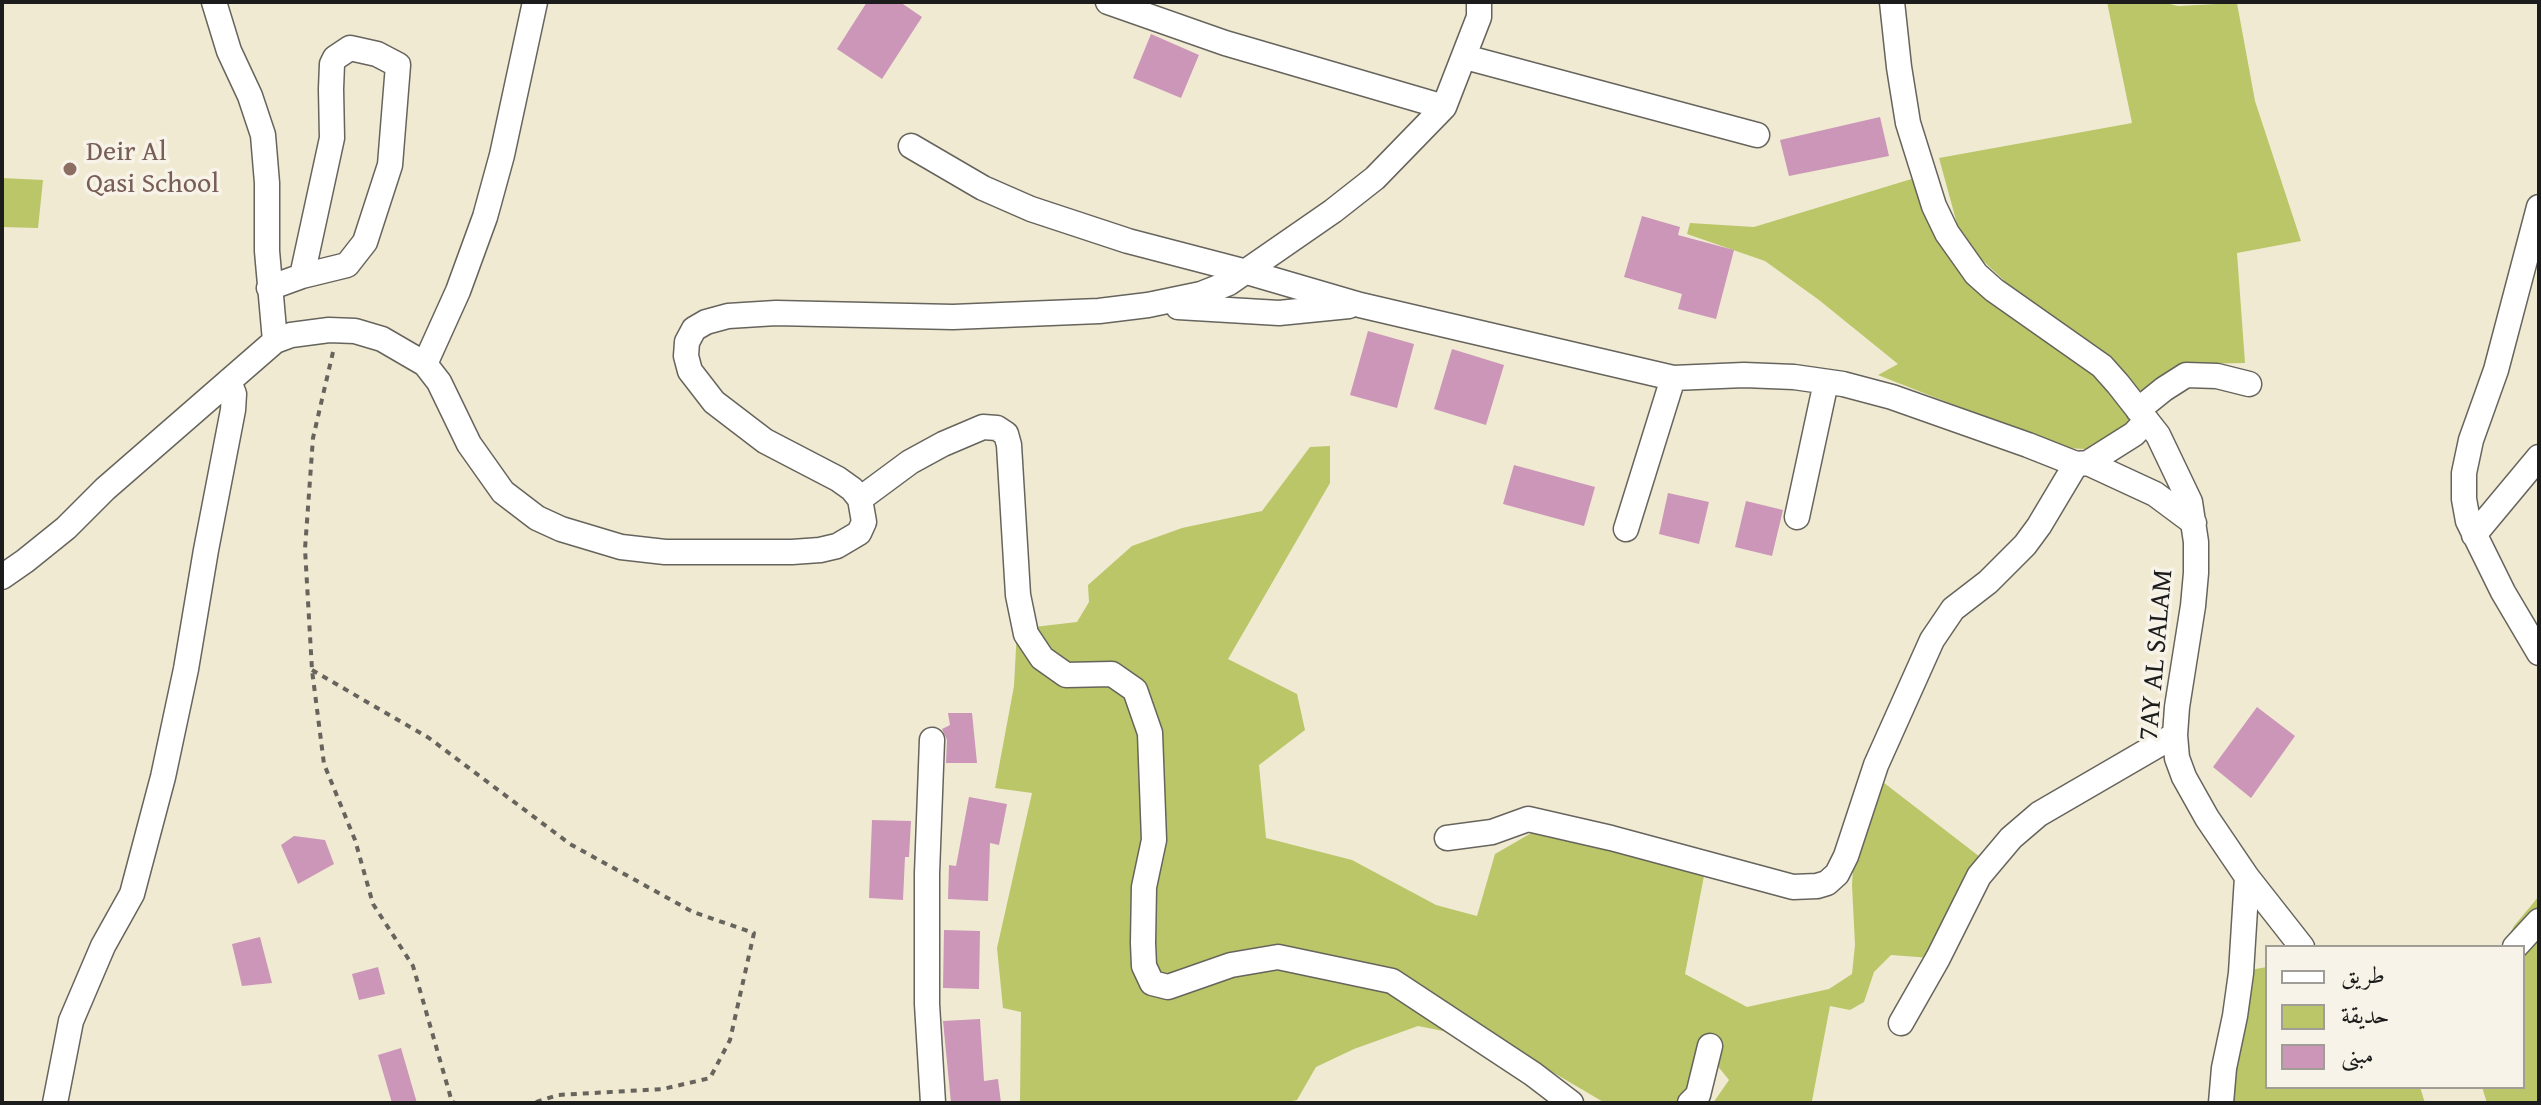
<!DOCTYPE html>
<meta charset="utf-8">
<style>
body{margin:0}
#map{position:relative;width:2541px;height:1105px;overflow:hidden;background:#f0ead3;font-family:"Gentium Book Plus",Amiri,serif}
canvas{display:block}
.frame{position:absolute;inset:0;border:4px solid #1c1c1c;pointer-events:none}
.legend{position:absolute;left:2265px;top:945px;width:260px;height:144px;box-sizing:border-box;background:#f7f3e8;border:2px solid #9f9d96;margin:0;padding:10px 14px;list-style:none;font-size:24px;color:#1c1c1c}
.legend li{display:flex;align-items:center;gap:16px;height:40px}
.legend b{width:40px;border:2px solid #9f9d96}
</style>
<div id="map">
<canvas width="2541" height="1105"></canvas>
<div class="frame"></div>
<ul class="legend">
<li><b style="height:10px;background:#fff"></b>طريق</li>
<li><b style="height:22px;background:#bac668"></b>حديقة</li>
<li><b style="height:22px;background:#cb96b8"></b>مبنى</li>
</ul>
</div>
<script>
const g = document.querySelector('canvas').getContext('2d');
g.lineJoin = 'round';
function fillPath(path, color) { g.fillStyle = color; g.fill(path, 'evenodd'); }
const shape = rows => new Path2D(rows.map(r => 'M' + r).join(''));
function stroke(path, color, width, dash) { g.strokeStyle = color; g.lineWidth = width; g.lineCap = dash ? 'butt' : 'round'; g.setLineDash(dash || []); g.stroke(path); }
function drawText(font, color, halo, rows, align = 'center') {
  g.font = font + ' "Gentium Book Plus",serif'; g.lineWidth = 7; g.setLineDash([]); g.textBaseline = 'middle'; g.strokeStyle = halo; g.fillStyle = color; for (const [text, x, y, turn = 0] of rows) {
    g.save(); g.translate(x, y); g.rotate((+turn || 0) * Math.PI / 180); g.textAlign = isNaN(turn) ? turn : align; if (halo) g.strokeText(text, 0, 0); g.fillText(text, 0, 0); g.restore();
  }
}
fillPath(shape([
 [2107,2,2161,2,2178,6,2237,3,2255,101,2301,241,2237,253,2245,363,2188,364,2141,391,2011,287,1980,258,1959,231,1939,158,2132,123],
 [1918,177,1965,269,2103,374,2135,419,2126,434,2085,449,2063,448,1878,375,1898,364,1819,300,1765,261,1687,234,1690,223,1754,227],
 [2,178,43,180,38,228,2,227],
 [1330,446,1330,483,1228,659,1297,694,1305,730,1259,765,1266,838,1352,860,1436,905,1477,916,1495,854,1540,828,1704,876,1685,974,1747,1007,1829,989,1852,974,1855,945,1852,885,1854,851,1879,779,1993,867,1931,958,1891,955,1874,972,1864,1002,1850,1010,1830,1006,1812,1101,1825,1103,1713,1103,1729,1080,1716,1064,1721,1041,1700,1039,1688,1087,1679,1103,1605,1103,1503,1043,1418,1026,1354,1049,1316,1067,1297,1100,1282,1103,1020,1103,1021,1012,1003,1008,997,948,1032,793,995,788,1014,686,1017,629,1077,622,1089,602,1088,585,1132,546,1182,528,1262,511,1310,447],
 [2539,896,2539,1103,2487,1103,2482,1087,2523,1087,2523,947,2503,947,2514,926],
 [2267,967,2267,1087,2420,1087,2425,1103,2218,1103,2250,970]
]), '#bac668');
fillPath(shape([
 [867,2,900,2,922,17,882,79,837,49],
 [1151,34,1199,55,1181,98,1133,78],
 [1880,117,1889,156,1789,176,1780,140],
 [1642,216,1680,227,1678,235,1734,250,1716,319,1678,309,1682,294,1624,277],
 [1368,331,1414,344,1397,408,1350,395],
 [1452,349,1504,365,1486,425,1434,409],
 [1514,465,1595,487,1584,526,1503,504],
 [1668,493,1709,502,1699,544,1659,534],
 [1746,501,1783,510,1772,556,1735,547],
 [2257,707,2295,736,2251,798,2213,767],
 [948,713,972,713,977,763,946,763,947,740,942,729,950,725],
 [969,797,1007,804,999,845,990,843,988,901,948,899,949,865,956,866],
 [872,820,911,821,909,857,905,857,903,900,869,898],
 [294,836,325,840,334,864,298,884,281,845],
 [944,930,980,931,979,989,943,988],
 [260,937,272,983,242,986,232,944],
 [378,967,385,994,359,1000,352,974],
 [980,1019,984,1081,998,1079,1001,1103,951,1103,943,1021],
 [401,1048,417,1103,392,1103,378,1055]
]), '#cb96b8');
const minor = shape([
 [214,2,229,51,250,96,263,135,267,183,267,251,275,341],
 [1108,2,1225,43,1444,107],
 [1892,2,1899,67,1908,123,1934,206,1947,233,1976,274,1994,290,2102,366,2118,384,2158,435,2190,502,2196,542,2196,573,2193,606,2177,707,2175,735,2177,758,2184,777,2207,818,2247,877,2302,947],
 [1465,57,1757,135],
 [911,146,983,188,1031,209,1128,241,1247,272,1360,305,1673,378,1744,375,1794,377,1843,384,1892,397,2028,445,2076,464,2088,463,2134,434,2146,421],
 [2539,207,2496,370,2471,440,2464,473,2464,499,2468,521,2503,592,2539,653],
 [269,288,302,276,332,138,331,89,332,64,335,58,350,48,377,54,398,65,390,165,365,242,347,265,302,276],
 [1178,307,1279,313,1349,306],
 [425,364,458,291,485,217,502,155,535,2],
 [2138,410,2164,389,2186,375,2217,376,2249,384],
 [2088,463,2155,494,2194,523],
 [860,499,910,462,943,444,983,427,997,428,1006,434,1009,445,1018,595,1026,634,1042,658,1066,675,1112,674,1135,690,1150,733,1154,840,1144,887,1143,943,1144,966,1152,983,1168,987,1231,965,1278,957,1392,981,1533,1074,1571,1103],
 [1797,517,1826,382],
 [1626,529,1673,378],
 [2474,535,2539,457],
 [2,577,25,561,66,528,105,489,275,341,291,335,329,330,355,331,382,339,425,364,439,382,469,444,503,492,537,518,561,529,621,547,665,552,792,552,820,550,837,546,859,533,864,522,860,499,852,489,838,479,765,441,714,402,690,371,686,356,687,342,694,329,706,322,728,316,776,313,953,317,1099,311,1148,305,1201,294,1229,283,1333,211,1375,178,1444,107,1479,17,1479,2],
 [932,740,927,873,927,1004,933,1103],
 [1447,838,1492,832,1528,819,1611,838,1793,887,1817,886,1827,883,1837,874,1846,856,1876,765,1932,640,1953,609,1988,582,2025,545,2039,526,2076,464],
 [2515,947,2539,921],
 [1901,1023,1938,958,1979,876,2011,838,2039,814,2175,735],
 [55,1103,71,1021,103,946,132,894,163,777,186,669,206,550,233,410,234,394,229,381],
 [1690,1103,1698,1095,1710,1046],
 [2221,1103,2224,1068,2235,1016,2241,973,2247,877]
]);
stroke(minor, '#66645c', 27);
stroke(shape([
 [333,352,313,438,305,549,312,670,324,764,355,840,373,904,413,966,452,1102,455,1103],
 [312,670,429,738,570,844,693,912,754,933,730,1040,710,1078,663,1089,558,1095,533,1103]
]), '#66645c', 4, [6, 6]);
stroke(minor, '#fff', 24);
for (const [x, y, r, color] of [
 [70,169,8,"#8d6e63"]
]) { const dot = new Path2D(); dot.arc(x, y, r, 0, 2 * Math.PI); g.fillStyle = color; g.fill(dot); stroke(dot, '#f7f3e8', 3); }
drawText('28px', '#785e54', '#f7f3e8', [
 ["Deir Al",86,153],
 ["Qasi School",86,185]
], 'left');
drawText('28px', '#1c1c1c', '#f7f3e8', [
 ["7AY AL SALAM",2157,655,-85]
]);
</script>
